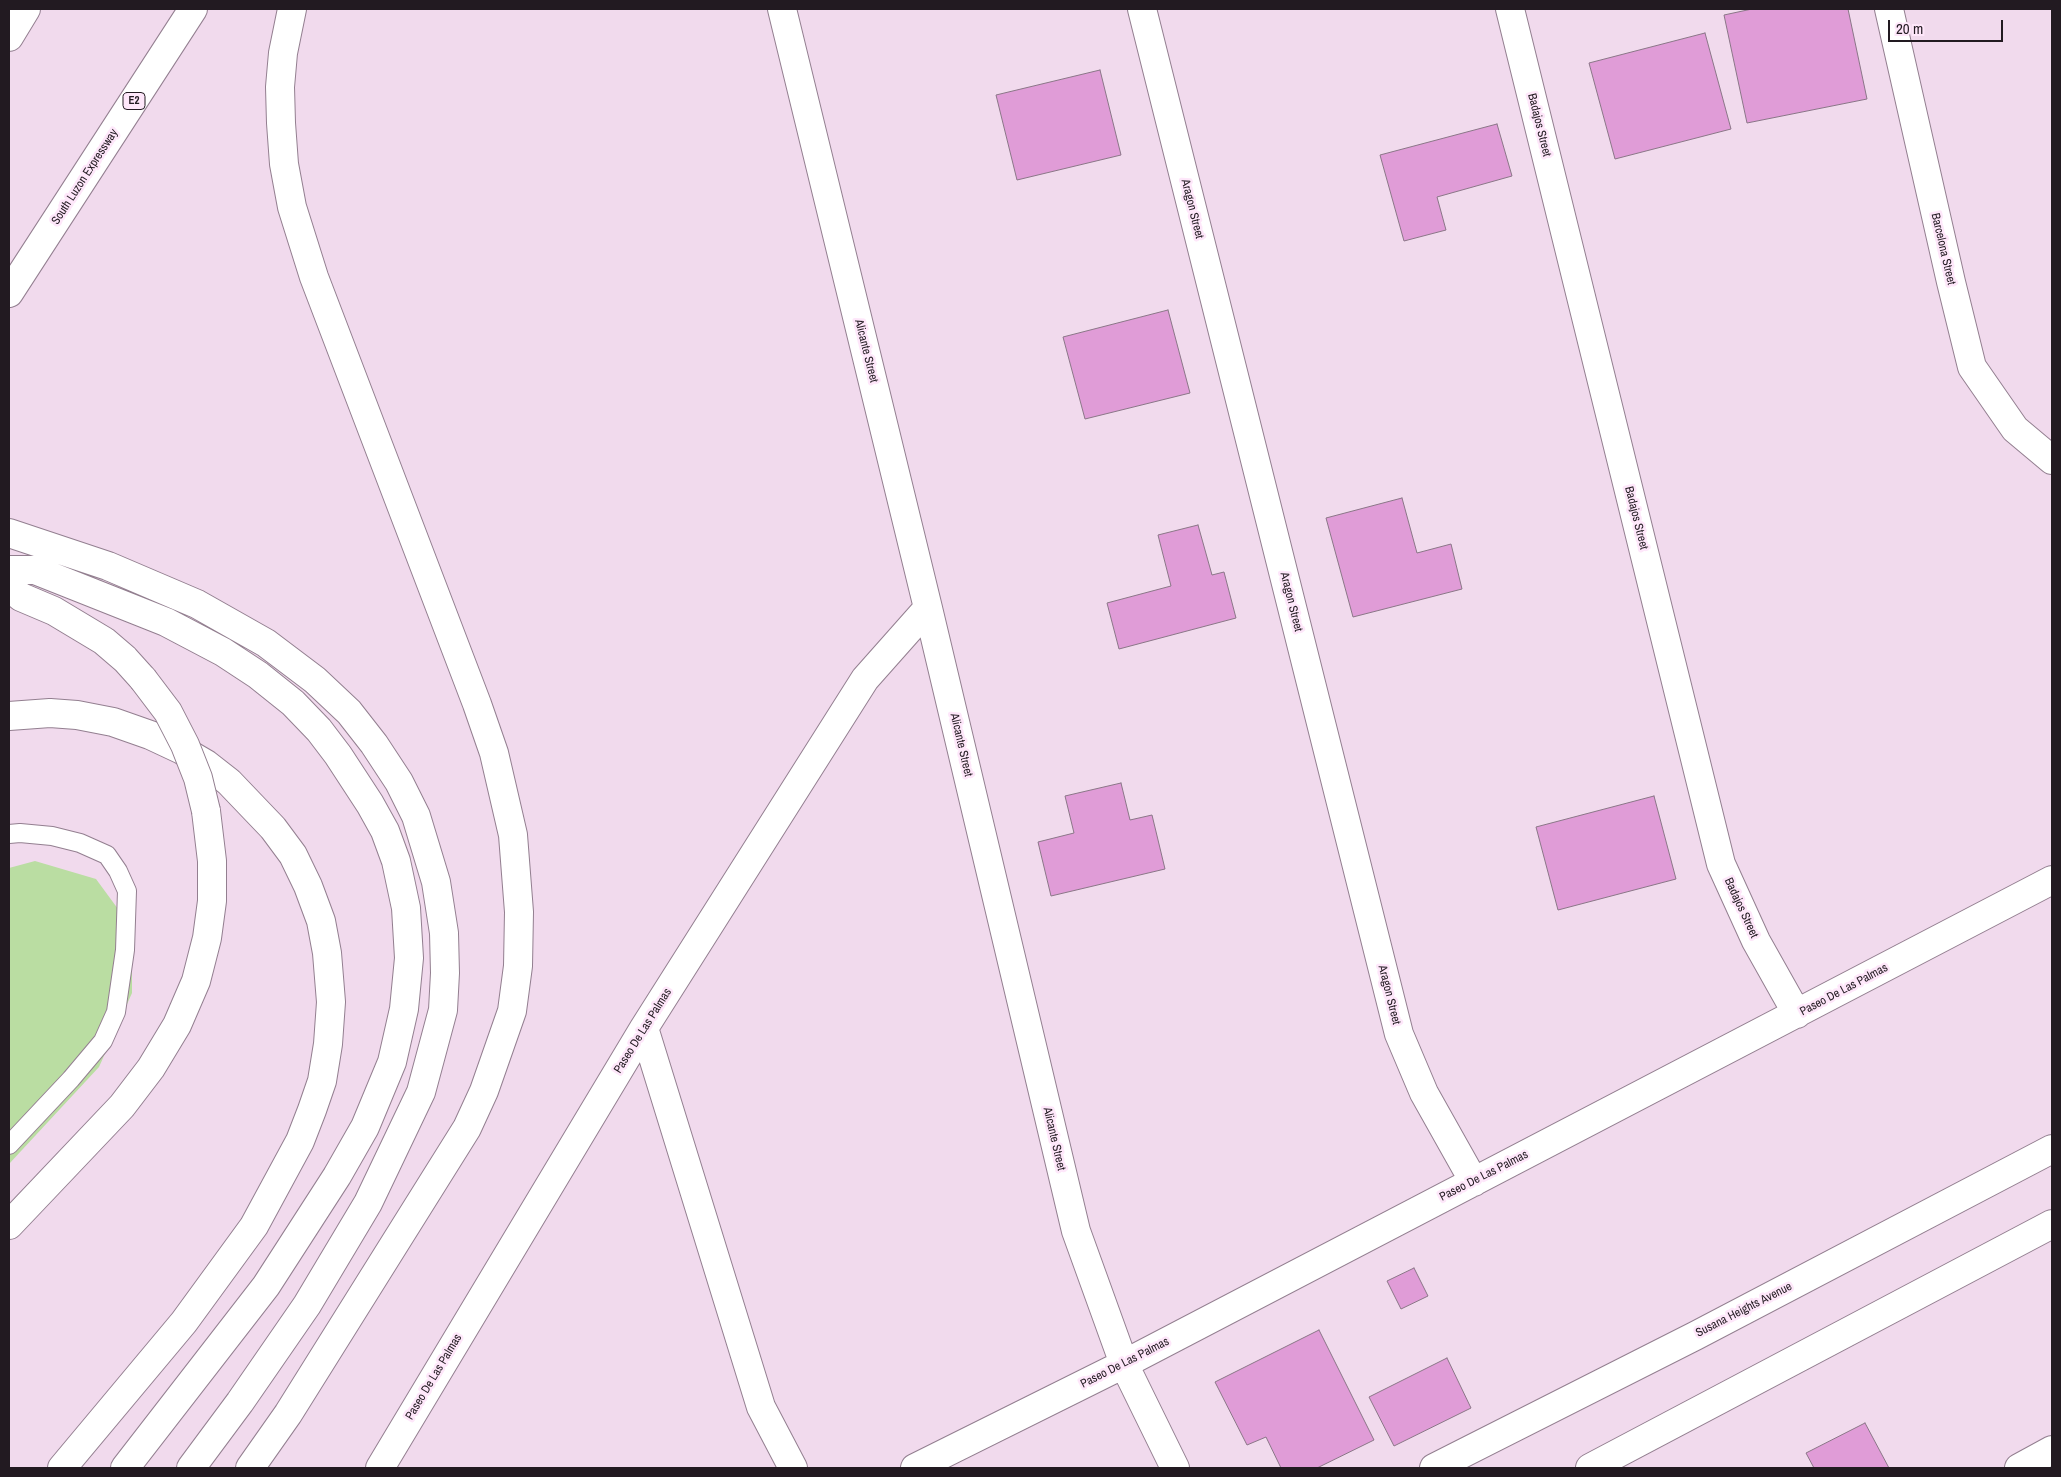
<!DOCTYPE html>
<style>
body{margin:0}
#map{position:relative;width:2061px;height:1477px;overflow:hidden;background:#f1daed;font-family:"Archivo Narrow",sans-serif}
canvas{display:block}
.frame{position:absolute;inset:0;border:10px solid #221a21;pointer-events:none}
.scale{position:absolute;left:1888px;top:20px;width:115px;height:22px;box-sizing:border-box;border:2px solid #221a21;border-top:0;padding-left:6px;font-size:15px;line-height:18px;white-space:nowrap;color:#221a21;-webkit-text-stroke:4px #fee7fa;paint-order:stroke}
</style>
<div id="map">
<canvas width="2061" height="1477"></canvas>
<div class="frame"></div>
<div class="scale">20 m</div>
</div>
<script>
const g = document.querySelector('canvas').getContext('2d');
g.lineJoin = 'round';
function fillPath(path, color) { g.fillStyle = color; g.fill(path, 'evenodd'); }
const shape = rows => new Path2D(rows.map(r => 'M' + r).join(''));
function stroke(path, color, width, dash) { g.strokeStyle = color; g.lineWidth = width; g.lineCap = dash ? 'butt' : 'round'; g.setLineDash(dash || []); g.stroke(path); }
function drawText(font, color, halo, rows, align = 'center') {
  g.font = font + ' "Archivo Narrow",sans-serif'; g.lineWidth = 5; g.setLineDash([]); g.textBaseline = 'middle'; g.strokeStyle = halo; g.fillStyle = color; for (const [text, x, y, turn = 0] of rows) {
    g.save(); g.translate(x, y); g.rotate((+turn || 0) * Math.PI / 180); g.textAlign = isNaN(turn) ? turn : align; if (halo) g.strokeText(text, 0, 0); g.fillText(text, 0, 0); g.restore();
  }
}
fillPath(shape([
 [35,861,96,879,132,928,132,993,99,1067,9,1164,9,868]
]), '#badda2');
const building = shape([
 [1752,9,1848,9,1867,99,1747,123,1724,15,1752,9],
 [1705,33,1731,129,1615,159,1589,63,1705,33],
 [1100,70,1121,155,1017,180,996,95,1100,70],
 [1497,124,1512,176,1437,197,1446,230,1404,241,1380,155,1497,124],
 [1168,310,1190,393,1085,419,1063,337,1168,310],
 [1402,498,1417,553,1451,544,1462,589,1353,617,1326,518,1402,498],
 [1198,525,1212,575,1224,572,1236,618,1119,649,1107,603,1171,586,1158,535,1198,525],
 [1121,783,1130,820,1152,815,1165,869,1051,896,1038,842,1074,833,1065,796,1121,783],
 [1654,796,1676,879,1558,910,1536,827,1654,796],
 [1414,1268,1428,1296,1401,1309,1387,1281,1414,1268],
 [1319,1330,1374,1440,1317,1468,1281,1468,1266,1437,1247,1445,1215,1382,1319,1330],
 [1447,1358,1471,1408,1394,1446,1369,1397,1447,1358],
 [1865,1423,1889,1468,1814,1468,1806,1453,1865,1423]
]);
fillPath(building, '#e09cd7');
stroke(building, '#8a7687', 1);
const lane = shape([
 [9,834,20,833,52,836,80,843,107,855,118,871,127,891,125,950,116,1012,103,1041,71,1079,9,1145]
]);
const street = shape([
 [782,9,928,608,1076,1231,1124,1364,1175,1468],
 [1142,9,1399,1034,1424,1093,1474,1182],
 [1510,9,1721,864,1756,941,1797,1014],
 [1889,9,1951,282,1972,367,2015,429,2052,460],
 [644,1028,761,1407,793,1468],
 [380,1468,644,1028,865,679,928,608],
 [915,1468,1124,1364,2052,880],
 [1434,1468,1695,1336,2052,1149],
 [1590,1468,2052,1224],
 [2019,1468,2052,1450]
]);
const highway = shape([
 [9,37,26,9],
 [9,293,193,9],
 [9,533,108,566,197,604,266,643,315,680,349,712,374,744,399,782,416,816,436,882,444,933,445,973,443,1010,421,1092,368,1203,307,1305,240,1402,191,1468],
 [9,570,35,570,166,622,223,652,258,675,293,703,319,730,338,755,370,804,385,831,396,861,406,908,409,958,404,1009,392,1062,365,1127,337,1176,266,1286,125,1468],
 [9,587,21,597,54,611,104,641,125,659,143,679],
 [9,716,50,713,77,715,113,722,150,735,182,750,206,764,229,782,273,828,293,855,308,886,321,921,327,953,331,1002,328,1044,322,1081,312,1110,300,1141,254,1226,184,1322,62,1468],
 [9,1225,122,1106,151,1068,177,1025,196,981,207,938,212,901,212,861,206,811],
 [250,1468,288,1414,467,1128,484,1091,512,1011,518,966,519,912,513,835,494,753,477,704,314,277,292,207,284,164,281,123,280,87,283,53,292,9]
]);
stroke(lane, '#937f90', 20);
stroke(street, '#937f90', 30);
stroke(highway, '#937f90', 30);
stroke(lane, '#fff', 18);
stroke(street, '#fff', 28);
stroke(highway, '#fff', 28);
const highwayBridge = shape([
 [143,679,168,712,185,745,198,778,206,811]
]);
stroke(highwayBridge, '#937f90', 30, []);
stroke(highwayBridge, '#fff', 28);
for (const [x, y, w] of [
 [134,101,22]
]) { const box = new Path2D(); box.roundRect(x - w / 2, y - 8.5, w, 17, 4); g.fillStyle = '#fee7fa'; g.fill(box); stroke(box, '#221a21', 1); }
drawText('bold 11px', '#221a21', null, [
 ["E2",134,101]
]);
drawText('12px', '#221a21', '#fee7fa', [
 ["Badajos Street",1539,125,76],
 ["South Luzon Expressway",85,177,-57],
 ["Aragon Street",1192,209,76],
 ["Barcelona Street",1943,249,77],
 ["Alicante Street",866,351,76],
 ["Badajos Street",1636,518,76],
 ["Aragon Street",1291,602,76],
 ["Alicante Street",961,745,77],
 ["Badajos Street",1741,908,65],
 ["Paseo De Las Palmas",1844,990,-28],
 ["Aragon Street",1389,995,76],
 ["Paseo De Las Palmas",643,1031,-58],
 ["Alicante Street",1054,1139,77],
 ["Paseo De Las Palmas",1484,1176,-27],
 ["Susana Heights Avenue",1744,1310,-27],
 ["Paseo De Las Palmas",1125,1363,-27],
 ["Paseo De Las Palmas",434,1377,-59]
]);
</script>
